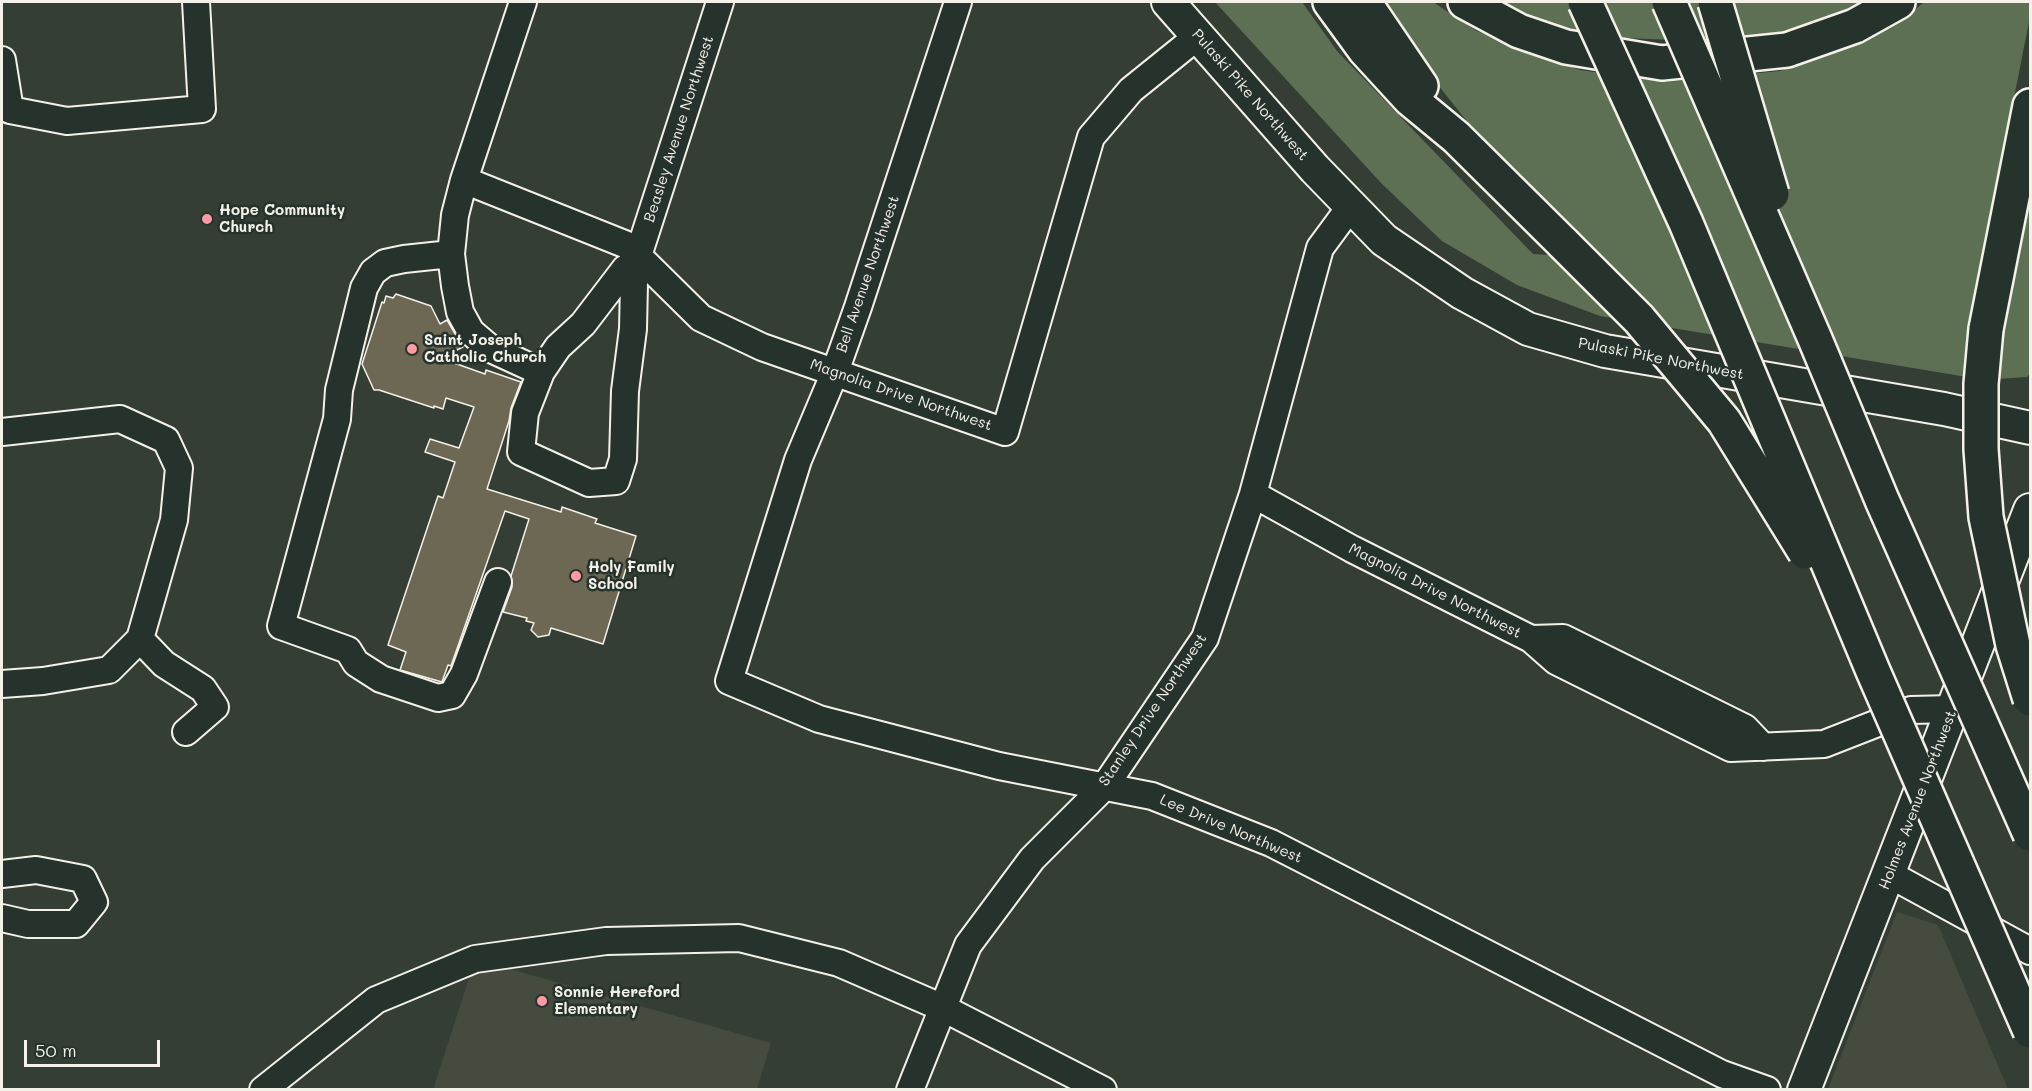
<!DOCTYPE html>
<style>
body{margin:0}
#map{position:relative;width:2032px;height:1091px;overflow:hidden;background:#343e35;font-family:Mali,sans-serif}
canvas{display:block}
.frame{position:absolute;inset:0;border:3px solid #f4f1e8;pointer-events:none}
.scale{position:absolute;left:24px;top:1040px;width:136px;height:27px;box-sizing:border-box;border:3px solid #f4f1e8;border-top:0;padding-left:8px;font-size:18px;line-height:21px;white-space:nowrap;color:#f4f1e8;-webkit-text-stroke:4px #26332d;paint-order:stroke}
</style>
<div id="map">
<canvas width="2032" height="1091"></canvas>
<div class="frame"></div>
<div class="scale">50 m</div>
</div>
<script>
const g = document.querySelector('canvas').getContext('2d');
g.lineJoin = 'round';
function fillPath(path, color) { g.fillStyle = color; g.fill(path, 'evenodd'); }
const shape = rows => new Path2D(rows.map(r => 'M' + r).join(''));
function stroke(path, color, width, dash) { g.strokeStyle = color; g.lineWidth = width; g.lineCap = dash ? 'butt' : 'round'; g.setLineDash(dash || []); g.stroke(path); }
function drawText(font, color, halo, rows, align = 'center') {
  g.font = font + ' Mali,sans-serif'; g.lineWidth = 5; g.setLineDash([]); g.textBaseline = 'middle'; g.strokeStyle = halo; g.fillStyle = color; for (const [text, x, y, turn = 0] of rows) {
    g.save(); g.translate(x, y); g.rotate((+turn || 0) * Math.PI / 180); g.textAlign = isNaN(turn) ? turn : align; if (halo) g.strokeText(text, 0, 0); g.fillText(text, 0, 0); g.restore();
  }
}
fillPath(shape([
 [1897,912,1938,925,2008,1089,1828,1089],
 [475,959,771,1043,757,1089,433,1090]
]), '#454b3e');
fillPath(shape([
 [1215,2,1302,2,1337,51,1533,254,1599,258,1489,149,1372,2,1433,2,1477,31,1580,70,1666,82,1780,71,1912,12,1924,2,2030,2,2030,17,1994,198,1971,327,1967,377,1600,316,1517,285,1442,241,1382,184],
 [1487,2,1871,2,1830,27,1760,43,1566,36],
 [2030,180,2030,373,2027,377,1997,379,2000,331]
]), '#5e7053');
const building = shape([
 [396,294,431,306,440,324,447,320,463,347,440,358,485,374,486,370,521,382,511,408,509,421,487,489,561,512,562,507,597,519,595,523,636,536,603,644,551,628,549,635,538,637,531,630,534,623,526,621,527,618,503,612,512,587,511,576,529,519,505,511,451,666,448,665,442,682,400,670,406,652,388,645,438,496,443,498,455,462,425,452,430,439,459,448,474,407,446,398,443,409,434,406,434,408,379,390,374,390,362,364,382,302,384,303,386,296,393,298,396,294]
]);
fillPath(building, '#6c6854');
stroke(building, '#f4f1e8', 1.5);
const minor = shape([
 [523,2,464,180,455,215,451,254,455,286,460,312,471,332,491,349,541,372],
 [958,2,858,307,835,372,798,460,729,681,819,719,999,766,1152,796,1271,843,1722,1074,1767,1090],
 [2,60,10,110,67,121,202,109,196,2],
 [464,180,627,245,701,318,762,347,1005,432,1091,137,1131,90,1198,36],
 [451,254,404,259,385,263,373,272,364,288,339,390,337,419,281,626,348,650,356,663,381,679,438,698,452,695,464,674,498,582],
 [628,267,638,256,720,2],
 [625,269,634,283,633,329,625,391,623,459,616,481,589,483,521,452,525,413,541,372,558,347,583,324,625,269],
 [2,432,120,419,166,440,179,468,174,520,140,639,109,670,43,681,2,684],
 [1253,494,1352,549,1531,639,1563,638,1745,728,1763,747],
 [140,639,164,664,203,689,215,707,186,732],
 [1531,639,1556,661,1731,748,1824,744,1911,710,1953,709],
 [2,874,36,870,83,879,94,902,76,924,28,924,2,918],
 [1889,874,2030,951],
 [263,1090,376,1000,475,959,606,941,739,938,839,963,943,1008,1103,1090],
 [910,1090,968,945,1032,859,1105,786,1205,638,1253,494,1320,248,1351,206]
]);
const major = shape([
 [1168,2,1315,169,1384,240,1462,293,1528,329,1605,351,1944,409,2030,428],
 [1804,1090,2030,510]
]);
const highway = shape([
 [1330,2,1365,50,1410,99,1456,137,1564,244],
 [1364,2,1421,86],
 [1465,2,1519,31,1566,47,1662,63,1787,50,1855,26,1898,2],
 [1986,329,2030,106]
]);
stroke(minor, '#f4f1e8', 30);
stroke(major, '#f4f1e8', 36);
stroke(highway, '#f4f1e8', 38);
stroke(minor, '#26332d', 26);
stroke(major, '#26332d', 32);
stroke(highway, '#26332d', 33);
const highwayBridge = shape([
 [1585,2,1686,223,1873,671,2030,1031],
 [1669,2,1815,339,1882,500,2030,834],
 [1715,2,1772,194],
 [1564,244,1639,319,1724,421,1805,552],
 [1986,329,1981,384,1981,449,1986,517,2013,645,2030,699]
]);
stroke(highwayBridge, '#f4f1e8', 38, []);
stroke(highwayBridge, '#26332d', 33);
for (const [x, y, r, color] of [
 [207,219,6,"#ff9aa2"],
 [412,349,6,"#ff9aa2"],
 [576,576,6,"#ff9aa2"],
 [542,1001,6,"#ff9aa2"]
]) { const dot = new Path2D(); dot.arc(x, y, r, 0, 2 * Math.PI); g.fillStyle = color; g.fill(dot); stroke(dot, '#26332d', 2); }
drawText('15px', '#f4f1e8', '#26332d', [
 ["Pulaski Pike Northwest",1250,95,49],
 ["Beasley Avenue Northwest",679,129,-72],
 ["Bell Avenue Northwest",868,274,-71],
 ["Pulaski Pike Northwest",1661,359,11],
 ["Magnolia Drive Northwest",901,395,19],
 ["Magnolia Drive Northwest",1435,591,27],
 ["Stanley Drive Northwest",1153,710,-56],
 ["Holmes Avenue Northwest",1918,800,-69],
 ["Lee Drive Northwest",1231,829,23]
]);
drawText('bold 15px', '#f4f1e8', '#26332d', [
 ["Hope Community",219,210],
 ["Church",219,227],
 ["Saint Joseph",424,340],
 ["Catholic Church",424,357],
 ["Holy Family",588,567],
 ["School",588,584],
 ["Sonnie Hereford",554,992],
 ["Elementary",554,1009]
], 'left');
</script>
